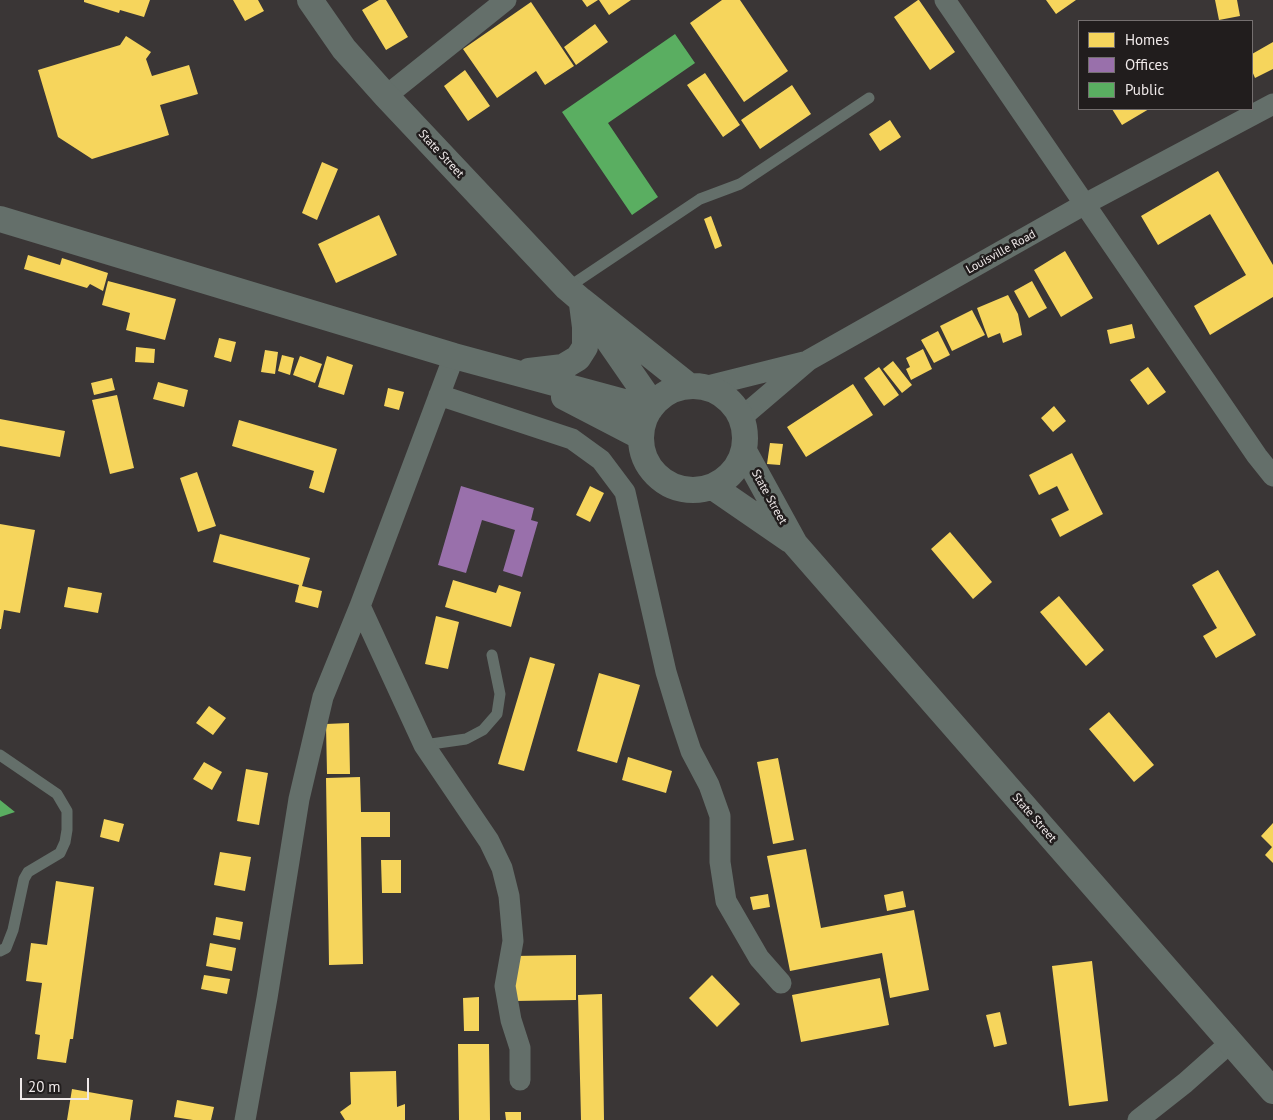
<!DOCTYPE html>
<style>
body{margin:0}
#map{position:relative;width:1273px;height:1120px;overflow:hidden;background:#3a3636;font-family:"PT Sans",sans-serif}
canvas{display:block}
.legend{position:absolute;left:1078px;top:20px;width:175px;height:90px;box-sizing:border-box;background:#211d1d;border:1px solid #746f6f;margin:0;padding:6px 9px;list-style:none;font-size:15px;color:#f0eaea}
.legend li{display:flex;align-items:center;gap:10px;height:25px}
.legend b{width:25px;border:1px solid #746f6f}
.scale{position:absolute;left:20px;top:1078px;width:69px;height:22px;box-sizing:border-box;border:2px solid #f0eaea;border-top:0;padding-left:6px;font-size:15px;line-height:18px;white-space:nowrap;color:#f0eaea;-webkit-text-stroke:4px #211d1d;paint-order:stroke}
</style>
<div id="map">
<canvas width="1273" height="1120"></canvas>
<ul class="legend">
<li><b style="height:14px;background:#f6d55c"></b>Homes</li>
<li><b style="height:14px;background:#9970ab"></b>Offices</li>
<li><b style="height:14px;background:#5aae61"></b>Public</li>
</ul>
<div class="scale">20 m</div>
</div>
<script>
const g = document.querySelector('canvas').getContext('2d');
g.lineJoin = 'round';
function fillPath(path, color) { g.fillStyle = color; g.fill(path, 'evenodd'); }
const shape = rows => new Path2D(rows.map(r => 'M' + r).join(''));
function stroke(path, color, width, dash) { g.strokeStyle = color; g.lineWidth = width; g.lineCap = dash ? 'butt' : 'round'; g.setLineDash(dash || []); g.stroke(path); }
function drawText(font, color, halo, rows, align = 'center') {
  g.font = font + ' "PT Sans",sans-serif'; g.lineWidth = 5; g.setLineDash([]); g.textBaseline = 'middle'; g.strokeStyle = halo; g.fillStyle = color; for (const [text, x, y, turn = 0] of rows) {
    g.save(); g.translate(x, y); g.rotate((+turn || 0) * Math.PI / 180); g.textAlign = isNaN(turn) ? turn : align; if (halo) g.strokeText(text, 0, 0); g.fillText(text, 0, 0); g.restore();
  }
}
fillPath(shape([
 [84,0,150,0,144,17,120,10,119,13,84,2],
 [233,0,258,0,264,11,245,21],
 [379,0,386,0,408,37,386,50,362,10],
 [582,0,598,0,587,7],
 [599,0,631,0,609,15],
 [722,0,740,0,788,71,744,102,690,23],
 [918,0,919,0,955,52,930,70,894,17],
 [1046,0,1076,0,1056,14],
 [1215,0,1237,0,1240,16,1219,20],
 [531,2,574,66,545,85,536,71,497,98,463,49],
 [595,24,608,42,576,65,564,47],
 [126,36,151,52,146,59,152,76,189,65,198,94,160,105,169,135,92,159,58,137,38,70,120,45],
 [1273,42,1273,69,1255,78,1252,71,1252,54],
 [465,70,490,106,468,121,444,86],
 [705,73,740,125,723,137,687,85],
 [792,85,811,114,760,149,741,120],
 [1112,109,1149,109,1122,125],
 [890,120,901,137,880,151,869,134],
 [322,162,338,169,317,220,302,213],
 [1218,171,1273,265,1273,297,1210,335,1194,306,1246,275,1210,214,1158,245,1141,216],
 [379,215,397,255,336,283,318,244],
 [711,216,722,246,715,249,704,219],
 [1065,251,1093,298,1061,317,1034,270],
 [28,255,60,265,62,258,108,273,103,291,90,284,87,288,24,269],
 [108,281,176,299,165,340,126,330,130,313,102,305],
 [1032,281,1047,308,1029,318,1014,291],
 [1008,295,1018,314,1022,335,1003,343,1000,333,988,338,977,308],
 [972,310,985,335,952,351,940,326],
 [1132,324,1135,338,1110,344,1107,330],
 [938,331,950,355,934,363,921,340],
 [219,338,236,342,231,362,214,357],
 [136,347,155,349,154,363,135,362],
 [923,349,932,369,911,380,906,369,910,367,906,358],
 [265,350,278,352,275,374,261,372],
 [282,355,294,358,290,375,278,371],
 [300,356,322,364,315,383,293,375],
 [327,356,353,365,344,395,318,387],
 [893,361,912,385,902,393,883,369],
 [879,367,899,395,884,406,864,378],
 [1148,367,1166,392,1148,405,1130,380],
 [112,378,115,390,94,395,91,383],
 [158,382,188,390,184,407,153,399],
 [853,384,873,415,806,457,787,427],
 [388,388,404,392,399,410,384,406],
 [117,395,134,468,110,474,92,400],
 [1054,406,1066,421,1053,432,1041,418],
 [0,419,65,431,60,457,0,446],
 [239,420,337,449,324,493,309,488,314,471,232,446],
 [770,443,783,444,780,465,767,464],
 [1072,453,1103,514,1060,537,1051,519,1069,510,1057,486,1039,495,1029,475],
 [197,472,216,526,198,532,180,478],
 [590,486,604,493,590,522,576,515],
 [0,524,35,530,20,613,4,610,1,629,0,629],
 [950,532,992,582,973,599,931,549],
 [220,534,310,558,302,586,322,591,318,608,295,602,299,585,213,562],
 [1218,570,1256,635,1216,658,1203,636,1217,628,1192,585],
 [453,580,496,593,499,585,521,592,511,627,445,607],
 [68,587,102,593,98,613,64,607],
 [1059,596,1104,650,1086,666,1040,612],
 [436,616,459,622,448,669,425,664],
 [530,657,555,664,524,771,498,764],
 [599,673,640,685,617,763,577,751],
 [209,706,226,718,213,735,196,723],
 [1109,712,1154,765,1134,782,1089,729],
 [349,723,350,774,327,774,326,724],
 [628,757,672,771,666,793,622,780],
 [778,758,794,840,773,844,757,762],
 [204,762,222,772,212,790,193,779],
 [246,769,268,773,259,825,237,821],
 [360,777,361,812,390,812,390,837,361,837,363,964,329,965,326,778],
 [104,819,124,824,119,842,100,837],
 [1273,823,1273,863,1265,855,1272,847,1261,836],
 [806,849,821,928,914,910,929,990,890,998,882,953,790,971,767,856],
 [220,852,251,857,245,891,214,885],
 [381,860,401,860,401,893,382,893],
 [56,881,94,887,73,1039,70,1039,66,1063,37,1059,40,1035,35,1034,42,983,26,981,31,943,47,945],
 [903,891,906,907,887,911,884,895],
 [768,894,770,907,753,910,750,897],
 [216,917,243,922,240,940,213,935],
 [210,943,236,948,232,971,206,966],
 [576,955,576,1000,514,1001,514,956],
 [1092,961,1108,1101,1069,1106,1052,966],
 [204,975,230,979,227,994,201,989],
 [712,975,740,1004,717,1027,689,998],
 [880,978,889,1025,801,1042,792,995],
 [602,994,604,1120,581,1120,578,995],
 [479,997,479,1031,464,1031,463,998],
 [1000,1012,1007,1044,994,1047,986,1015],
 [458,1044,489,1044,490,1120,459,1120],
 [396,1071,397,1107,405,1104,405,1120,345,1120,340,1112,351,1104,350,1072],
 [72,1089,133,1100,130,1120,67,1120],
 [177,1100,214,1107,211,1120,193,1120,174,1117],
 [505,1112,521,1112,521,1120,506,1120]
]), '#f6d55c');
fillPath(shape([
 [461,486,534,508,531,520,538,522,522,577,503,571,515,530,482,520,466,573,438,565]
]), '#9970ab');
fillPath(shape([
 [675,34,695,63,608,123,658,197,632,215,562,112],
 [0,800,15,812,0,817]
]), '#5aae61');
stroke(shape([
 [567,288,700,199,740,184,869,98],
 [424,745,466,739,483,730,497,714,500,694,492,655],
 [0,755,57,794,67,811,67,830,65,842,60,853,28,872,24,879,13,930,6,948,0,951]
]), '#646f6a', 11);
stroke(shape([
 [945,0,1257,456,1273,476],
 [386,96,506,0],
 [704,387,804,362],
 [439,395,572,439,601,460,625,492,666,672,680,718,691,751,709,785,720,816,720,862,726,901,759,958,781,983],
 [741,418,809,360,1085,204,1273,104],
 [360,606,424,745,489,841,502,868,509,896,513,941,505,986,511,1020,520,1048,520,1080],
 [245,1120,267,998,299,799,323,697,360,606,454,356],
 [1138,1120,1185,1083,1230,1043]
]), '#646f6a', 21);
stroke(shape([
 [310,0,344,49,386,96,567,288,581,300,689,386],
 [0,219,454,356,650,409],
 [597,324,653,405],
 [529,371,563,367,578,358,585,347,585,327,582,304],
 '641 438a52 52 0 1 1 104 0a52 52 0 1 1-104 0Z',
 [564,397,641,437],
 [744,451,795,544,1273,1091],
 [713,487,790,540]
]), '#646f6a', 26);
drawText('12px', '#f0eaea', '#211d1d', [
 ["State Street",441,154,47],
 ["Louisville Road",1001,252,-29],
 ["State Street",769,497,61],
 ["State Street",1034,818,49]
]);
</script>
